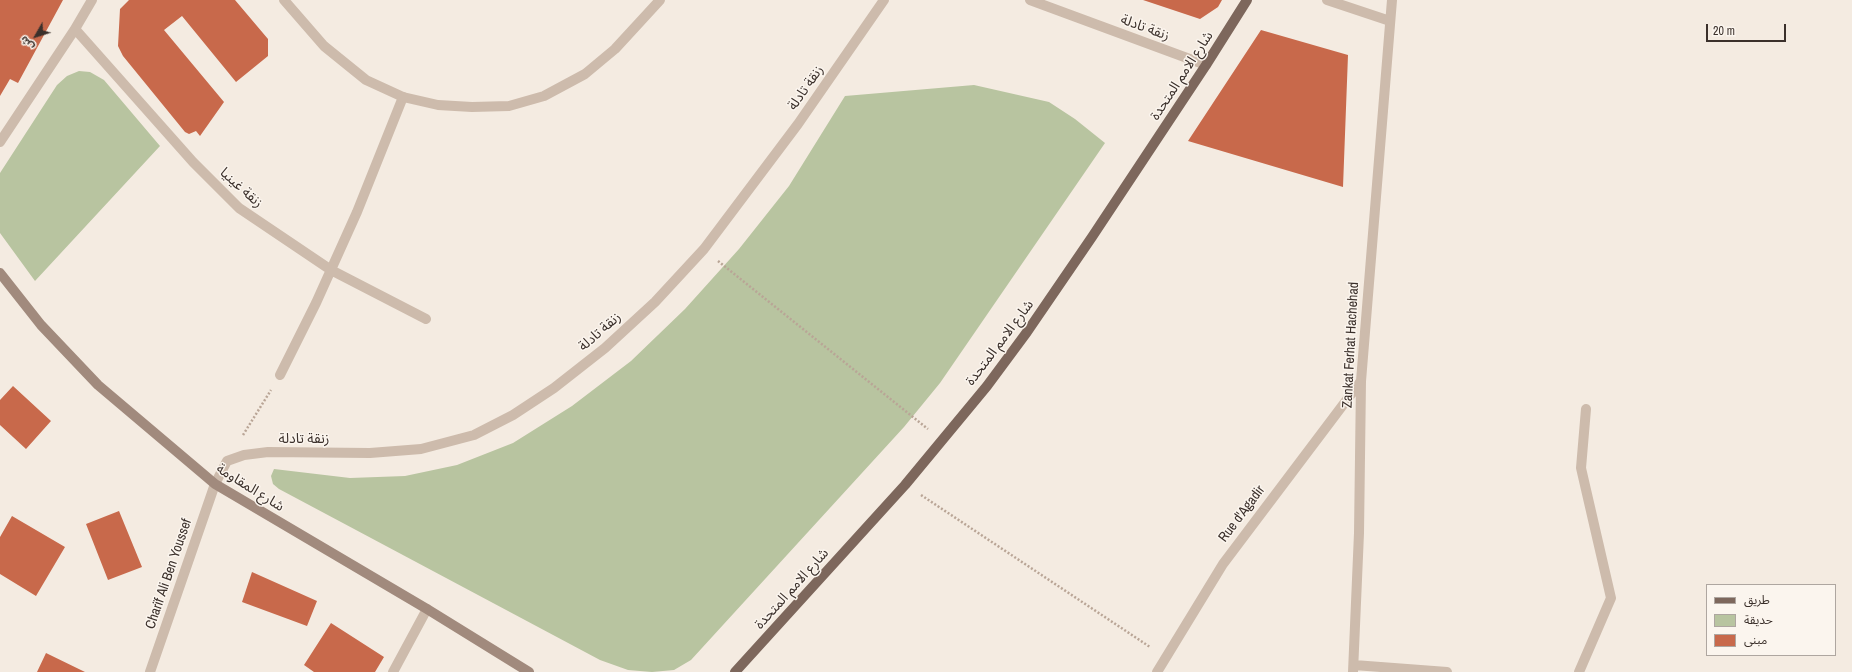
<!DOCTYPE html>
<meta charset="utf-8">
<style>
body{margin:0}
#map{position:relative;width:1852px;height:672px;overflow:hidden;background:#f4ebe1;font-family:"Archivo Narrow","Noto Sans Arabic",sans-serif}
canvas{display:block}
.legend{position:absolute;left:1706px;top:584px;width:130px;height:72px;box-sizing:border-box;background:#fbf5ee;border:1px solid #aea6a0;margin:0;padding:5px 7px;list-style:none;font-size:12px;color:#3b302b}
.legend li{display:flex;align-items:center;gap:8px;height:20px}
.legend b{width:20px;border:1px solid #aea6a0}
.north{position:absolute;left:16px;top:16px;width:40px;height:40px;-webkit-text-stroke:3px #fbf5ee;paint-order:stroke;rotate:231deg;font-size:11px;font-weight:700;line-height:16px;text-align:center;color:#3b302b}
.north::after{content:'';display:block;margin:auto;width:14px;height:18px;background:#3b302b;clip-path:polygon(50% 0,100% 100%,50% 72%,0 100%)}
.scale{position:absolute;left:1706px;top:24px;width:80px;height:18px;box-sizing:border-box;border:2px solid #3b302b;border-top:0;padding-left:5px;font-size:12px;line-height:14px;white-space:nowrap;color:#3b302b;-webkit-text-stroke:3px #fbf5ee;paint-order:stroke}
</style>
<div id="map">
<canvas width="1852" height="672"></canvas>
<ul class="legend">
<li><b style="height:5px;background:#7d675c"></b>طريق</li>
<li><b style="height:11px;background:#b8c4a0"></b>حديقة</li>
<li><b style="height:11px;background:#c8694b"></b>مبنى</li>
</ul>
<div class="north">ش</div>
<div class="scale">20 m</div>
</div>
<script>
const g = document.querySelector('canvas').getContext('2d');
g.lineJoin = 'round';
function fillPath(path, color) { g.fillStyle = color; g.fill(path, 'evenodd'); }
const shape = rows => new Path2D(rows.map(r => 'M' + r).join(''));
function stroke(path, color, width, dash) { g.strokeStyle = color; g.lineWidth = width; g.lineCap = dash ? 'butt' : 'round'; g.setLineDash(dash || []); g.stroke(path); }
function drawText(font, color, halo, rows, align = 'center') {
  g.font = font + ' "Archivo Narrow","Noto Sans Arabic",sans-serif'; g.lineWidth = 3; g.setLineDash([]); g.textBaseline = 'middle'; g.strokeStyle = halo; g.fillStyle = color; for (const [text, x, y, turn = 0] of rows) {
    g.save(); g.translate(x, y); g.rotate((+turn || 0) * Math.PI / 180); g.textAlign = isNaN(turn) ? turn : align; if (halo) g.strokeText(text, 0, 0); g.fillText(text, 0, 0); g.restore();
  }
}
fillPath(shape([
 [79,71,90,72,104,80,160,146,35,281,0,233,0,173,57,85,67,76],
 [974,85,1049,102,1075,119,1105,143,940,383,904,427,691,660,674,670,652,672,628,670,600,660,279,489,273,484,271,476,274,469,350,478,405,476,457,465,513,443,572,406,631,361,685,309,739,249,789,186,845,96]
]), '#b8c4a0');
fillPath(shape([
 [0,0,63,0,18,83,10,79,0,96],
 [129,0,235,0,268,39,268,56,236,82,182,16,164,30,224,102,200,136,196,131,189,134,185,132,123,56,118,46,120,9],
 [1143,0,1222,0,1218,7,1200,19],
 [1261,30,1348,55,1343,187,1188,141],
 [13,386,51,421,26,449,0,425,0,400],
 [119,511,142,567,108,580,86,524],
 [12,516,65,547,36,596,0,574,0,537],
 [252,572,317,601,307,626,242,602],
 [331,623,384,657,375,672,314,672,304,665],
 [46,653,85,672,37,672]
]), '#c8694b');
stroke(shape([
 [718,261,928,429],
 [243,435,271,390],
 [921,495,1150,647]
]), '#b9a596', 2.5, [2, 2]);
stroke(shape([
 [75,29,193,162,239,208,331,270,426,319],
 [0,142,75,29,92,0],
 [280,375,316,303,357,212,403,97]
]), '#cdbbac', 10);
stroke(shape([
 [284,0,324,46,366,80,403,97,438,105,472,107,509,106,544,96,585,74,615,49,660,0],
 [1030,0,1206,65],
 [1327,0,1390,21],
 [1354,665,1447,672],
 [150,672,215,484,227,461,244,455,268,452,370,453,421,449,474,435,513,415,554,388,605,348,655,302,704,249,798,124,884,0],
 [393,672,427,609],
 [1157,672,1223,564,1361,381],
 [1353,672,1359,533,1361,381,1392,0],
 [1579,672,1611,598,1581,468,1586,409]
]), '#cdbbac', 10);
stroke(shape([
 [0,273,41,325,98,385,215,484,427,609,529,672]
]), '#a18a7d', 10);
stroke(shape([
 [735,672,905,485,987,386,1027,332,1092,237,1206,65,1247,0]
]), '#7d675c', 10);
drawText('14px', '#3b302b', '#fbf5ee', [
 ["زنقة تادلة",1145,28,20],
 ["شارع الامم المتحدة",1182,76,-57],
 ["زنقة تادلة",806,88,-55],
 ["زنقة غينيا",241,188,42],
 ["زنقة تادلة",600,332,-41],
 ["شارع الامم المتحدة",1000,343,-53],
 ["Zankat Ferhat Hachehad",1351,345,-87],
 ["زنقة تادلة",304,439],
 ["شارع المقاومة",250,488,32],
 ["Rue d'Agadir",1242,514,-53],
 ["Charïf Ali Ben Youssef",169,574,-71],
 ["شارع الامم المتحدة",792,589,-48]
]);
</script>
